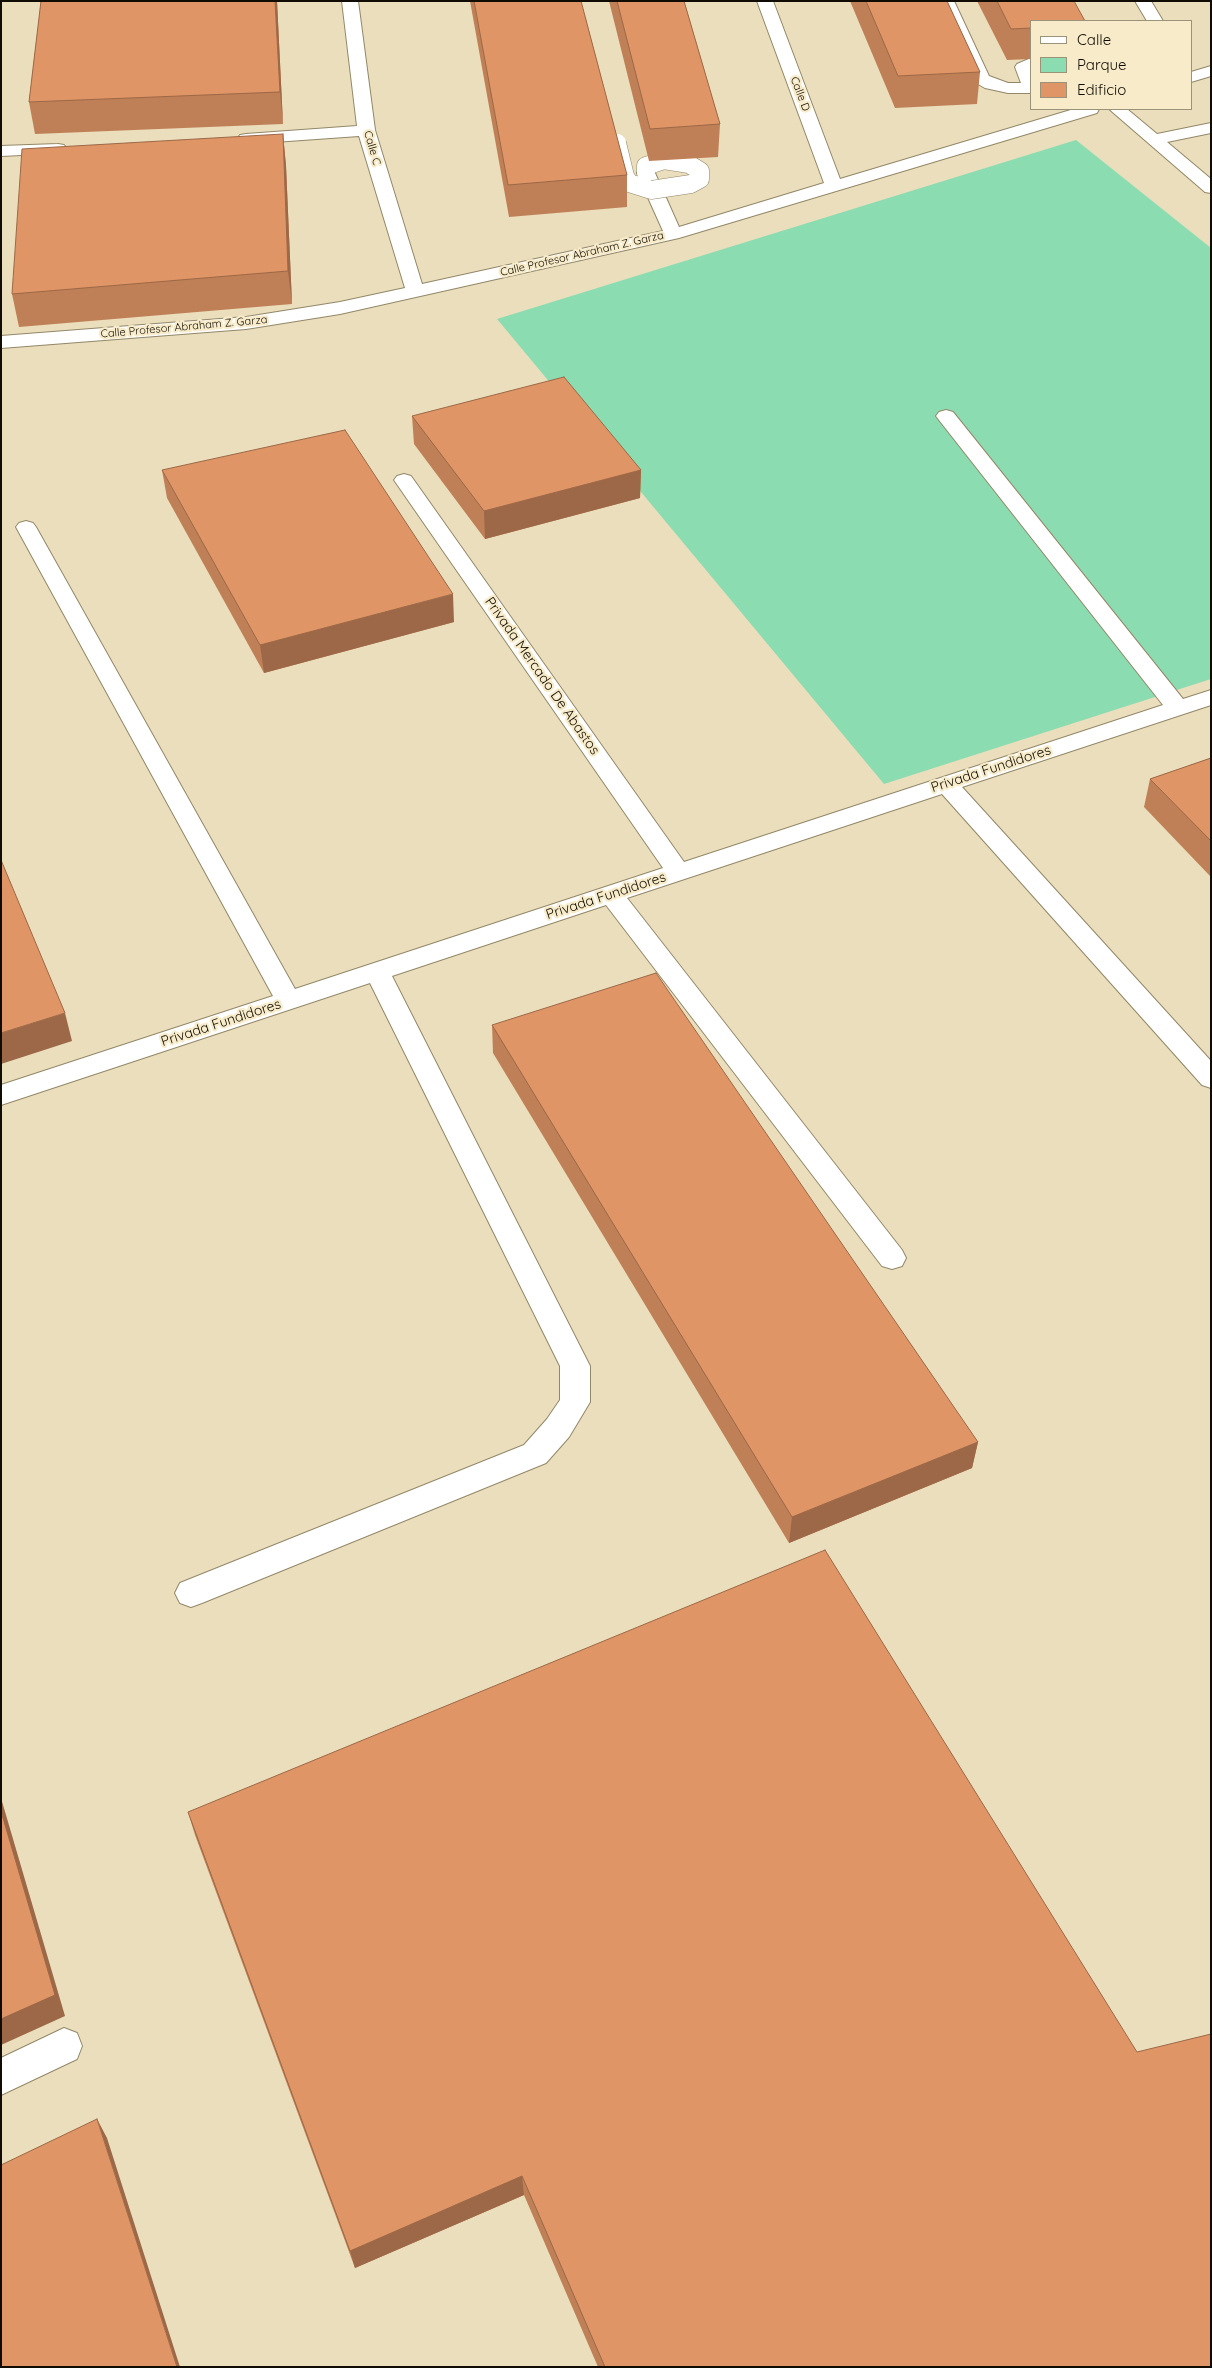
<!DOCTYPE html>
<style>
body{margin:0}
#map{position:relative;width:1212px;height:2368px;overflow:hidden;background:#eadebc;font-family:Quicksand,sans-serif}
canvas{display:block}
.frame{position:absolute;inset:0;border:2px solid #100c03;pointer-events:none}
.legend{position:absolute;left:1030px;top:20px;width:162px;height:90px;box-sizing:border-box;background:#f7ebc9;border:1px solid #9b927a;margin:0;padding:6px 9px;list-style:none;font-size:15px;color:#100c03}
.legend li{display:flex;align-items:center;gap:10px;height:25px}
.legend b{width:25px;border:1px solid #9b927a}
</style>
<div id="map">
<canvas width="1212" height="2368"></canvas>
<div class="frame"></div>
<ul class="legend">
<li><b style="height:6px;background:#fff"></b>Calle</li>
<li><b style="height:14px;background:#8cdcb1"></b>Parque</li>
<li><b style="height:14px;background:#df9565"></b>Edificio</li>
</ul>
</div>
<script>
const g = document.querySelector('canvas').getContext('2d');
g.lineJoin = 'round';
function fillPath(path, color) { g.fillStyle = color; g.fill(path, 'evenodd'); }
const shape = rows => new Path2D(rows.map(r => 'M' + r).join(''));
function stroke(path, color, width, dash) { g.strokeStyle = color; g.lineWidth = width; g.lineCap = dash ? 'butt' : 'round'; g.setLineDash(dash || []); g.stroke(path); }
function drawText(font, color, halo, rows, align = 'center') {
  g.font = font + ' Quicksand,sans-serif'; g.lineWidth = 4.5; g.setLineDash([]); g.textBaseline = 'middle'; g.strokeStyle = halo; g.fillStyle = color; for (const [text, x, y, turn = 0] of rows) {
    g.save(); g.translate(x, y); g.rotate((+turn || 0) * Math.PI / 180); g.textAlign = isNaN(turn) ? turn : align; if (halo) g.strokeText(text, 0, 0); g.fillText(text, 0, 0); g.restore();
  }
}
fillPath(shape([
 [1076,140,1211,248,1211,679,884,784,497,319]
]), '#8cdcb1');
const minor = shape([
 [342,1,358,1,375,130,422,284,663,231,637,173,640,169,646,168,652,169,655,173,679,227,824,183,757,1,773,1,840,179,1074,109,1099,109,1097,113,679,238,340,314,246,329,1,348,1,336,246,317,340,302,405,288,359,136,246,144,240,143,237,139,240,135,246,134,357,126,342,1],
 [938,1,954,1,989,76,1008,83,1021,83,1015,67,1017,64,1031,58,1031,93,1008,93,985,88,976,83,938,1],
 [1135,1,1151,1,1163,21,1147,21,1135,1],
 [1211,66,1211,76,1191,82,1191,72,1211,66],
 [1109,109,1127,109,1157,134,1211,123,1211,133,1167,142,1211,179,1211,193,1205,192,1109,109],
 [58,144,64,145,67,149,64,153,1,156,1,146,58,144],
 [946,410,953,412,1183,699,1211,690,1211,705,962,787,1211,1061,1211,1088,1202,1085,942,794,627,898,902,1250,906,1258,902,1266,892,1269,882,1266,606,905,392,976,590,1366,590,1402,569,1437,546,1463,202,1603,191,1607,180,1603,175,1593,180,1583,524,1445,547,1419,560,1400,560,1366,370,983,1,1105,1,1085,273,996,16,527,19,523,26,521,33,523,36,527,295,989,663,868,394,480,397,476,404,474,411,476,684,862,1163,705,939,420,936,416,939,412,946,410],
 [64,2028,77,2033,82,2046,77,2059,1,2095,1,2058,64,2028]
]);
stroke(minor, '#928768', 2);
fillPath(minor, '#fff');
const minorBridge = shape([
 [617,143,625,176,629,183,651,190,691,184,700,179,700,171,689,164,664,160,646,166,646,173]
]);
stroke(minorBridge, '#928768', 19, []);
stroke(minorBridge, '#fff', 18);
fillPath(shape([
 [41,1,277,1,283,124,35,134,29,102],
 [470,1,581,1,627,175,627,207,509,217],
 [609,1,684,1,720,124,718,157,649,161],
 [850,1,947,1,980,72,977,104,895,108],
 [977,1,1074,1,1031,21,1031,59,1007,60],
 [283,134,286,166,292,304,19,327,12,294],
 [412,416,641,470,640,498,485,539,414,444],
 [162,470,454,622,264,673,167,498],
 [1211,758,1211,877,1144,807,1150,779],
 [492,1025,978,1442,972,1468,789,1543,493,1053],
 [188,1812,1137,2052,1211,2367,598,2367,524,2195,355,2268,195,1835]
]), '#c08057');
fillPath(shape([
 [275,1,277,1,283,124,280,92],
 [283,134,286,166,292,304,288,271],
 [641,470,640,498,485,539,484,511],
 [453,594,454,622,264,673,260,645],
 [65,1013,72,1041,1,1064,1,1033],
 [978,1442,972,1468,789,1543,792,1517],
 [1,1798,65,2016,1,2045],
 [97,2119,107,2138,180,2367,177,2367],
 [522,2176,524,2195,355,2268,350,2251]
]), '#9c6847');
const building = shape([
 [41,1,275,1,280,92,29,102,41,1],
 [474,1,581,1,627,175,508,185,474,1],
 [617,1,684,1,720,124,650,129,617,1],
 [866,1,947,1,980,72,898,76,866,1],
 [997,1,1074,1,1085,21,1031,21,1031,28,1011,29,997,1],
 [283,134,288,271,12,294,22,149,283,134],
 [564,377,641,470,484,511,412,416,564,377],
 [345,430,453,594,260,645,162,470,345,430],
 [1211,758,1211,841,1150,779,1211,758],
 [1,860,65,1013,1,1033,1,860],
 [656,973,978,1442,792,1517,492,1025,656,973],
 [825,1550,1137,2052,1211,2034,1211,2367,605,2367,522,2176,350,2251,188,1812,825,1550],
 [1,1811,55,1995,1,2019,1,1811],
 [97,2119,177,2367,1,2367,1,2165,97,2119]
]);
fillPath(building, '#df9565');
stroke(building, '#9c6847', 1);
drawText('11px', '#100c03', '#f7ebc9', [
 ["Calle D",800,94,69],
 ["Calle C",372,148,74],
 ["Calle Profesor Abraham Z. Garza",582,254,-13],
 ["Calle Profesor Abraham Z. Garza",184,327,-5]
]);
drawText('14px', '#100c03', '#f7ebc9', [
 ["Privada Mercado De Abastos",542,676,55],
 ["Privada Fundidores",991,769,-18],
 ["Privada Fundidores",606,896,-18],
 ["Privada Fundidores",221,1023,-18]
]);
</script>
